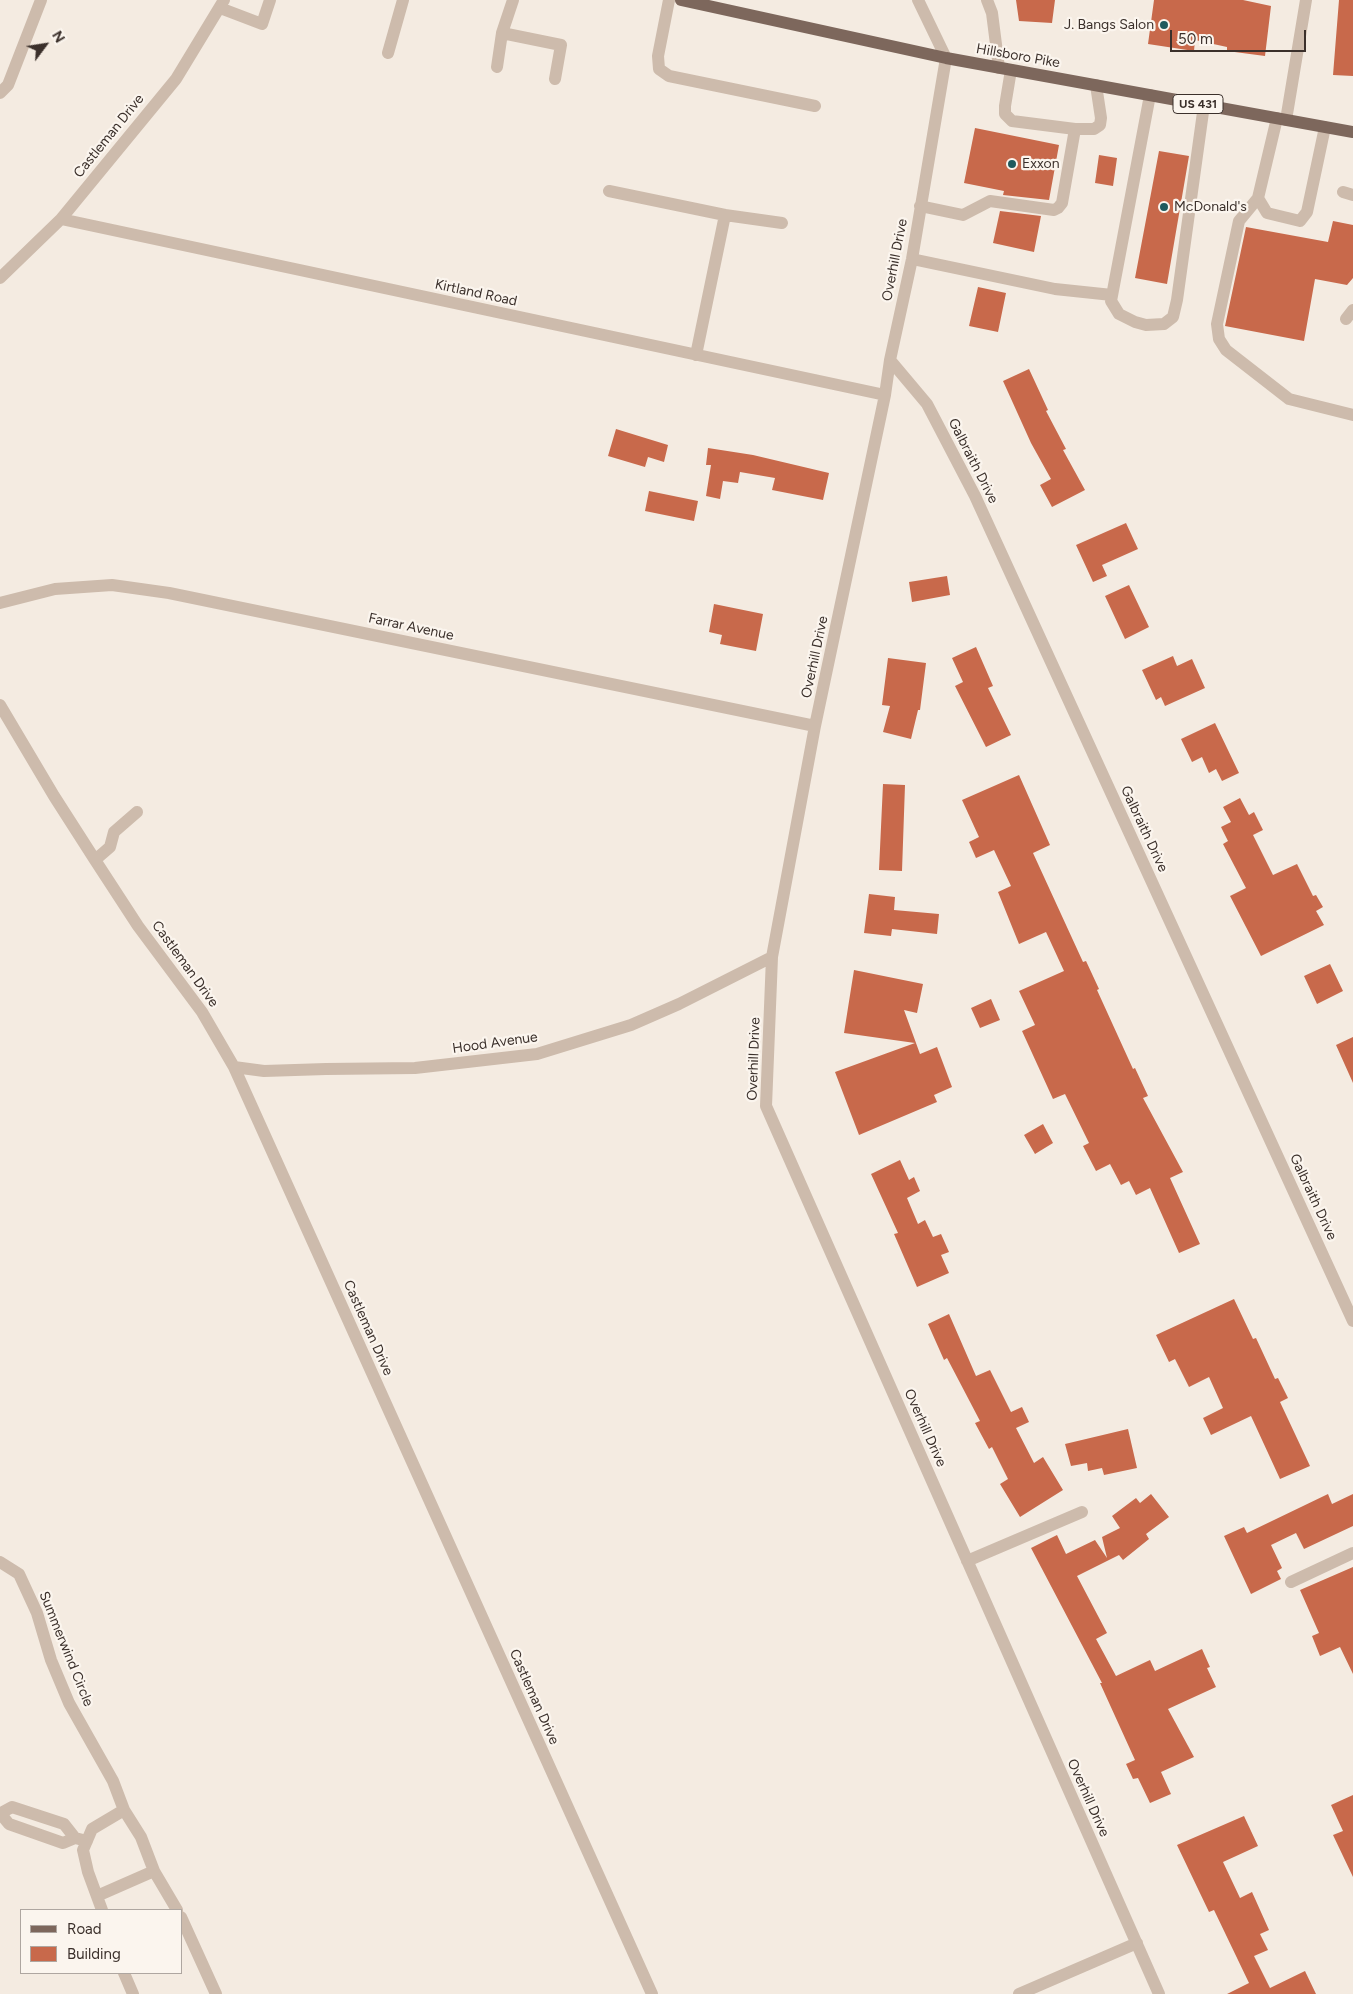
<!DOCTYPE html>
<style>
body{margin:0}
#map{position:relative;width:1353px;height:1994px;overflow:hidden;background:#f4ebe1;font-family:Figtree,sans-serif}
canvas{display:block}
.legend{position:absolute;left:20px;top:1909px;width:162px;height:65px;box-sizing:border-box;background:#fbf5ee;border:1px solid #aea6a0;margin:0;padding:6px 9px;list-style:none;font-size:15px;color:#3b302b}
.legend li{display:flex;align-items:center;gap:10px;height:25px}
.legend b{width:25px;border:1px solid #aea6a0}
.north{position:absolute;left:20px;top:20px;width:50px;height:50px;-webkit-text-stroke:4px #fbf5ee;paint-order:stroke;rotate:59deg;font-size:14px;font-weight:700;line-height:20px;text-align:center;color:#3b302b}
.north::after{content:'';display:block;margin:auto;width:18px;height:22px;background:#3b302b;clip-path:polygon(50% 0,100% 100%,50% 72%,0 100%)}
.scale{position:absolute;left:1170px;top:30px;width:136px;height:22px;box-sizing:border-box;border:2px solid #3b302b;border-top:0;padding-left:6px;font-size:15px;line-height:18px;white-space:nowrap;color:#3b302b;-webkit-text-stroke:4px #fbf5ee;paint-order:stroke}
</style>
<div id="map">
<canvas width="1353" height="1994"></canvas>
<ul class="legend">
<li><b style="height:6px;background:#7d675c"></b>Road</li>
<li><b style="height:14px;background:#c8694b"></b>Building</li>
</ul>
<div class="north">N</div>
<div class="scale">50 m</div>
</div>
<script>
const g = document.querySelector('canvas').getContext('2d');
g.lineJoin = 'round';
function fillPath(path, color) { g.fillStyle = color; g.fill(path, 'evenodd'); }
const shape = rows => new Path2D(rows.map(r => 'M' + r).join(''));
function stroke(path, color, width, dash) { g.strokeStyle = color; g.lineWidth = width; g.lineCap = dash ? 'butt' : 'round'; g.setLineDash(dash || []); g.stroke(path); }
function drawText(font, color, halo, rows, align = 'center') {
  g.font = font + ' Figtree,sans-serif'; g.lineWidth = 4.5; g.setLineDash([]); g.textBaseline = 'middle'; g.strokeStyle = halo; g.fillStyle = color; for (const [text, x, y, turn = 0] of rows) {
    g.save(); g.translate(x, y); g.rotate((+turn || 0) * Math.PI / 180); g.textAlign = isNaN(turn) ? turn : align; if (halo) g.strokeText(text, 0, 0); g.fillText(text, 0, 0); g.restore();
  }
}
fillPath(shape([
 [1016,0,1055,0,1052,23,1019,21],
 [1154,0,1243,0,1271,6,1265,56,1227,51,1227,47,1195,40,1194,51,1148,44],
 [1339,0,1353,0,1353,76,1333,75],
 [975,128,1059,145,1049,200,1003,195,1004,191,964,183],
 [1159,151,1189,156,1167,284,1135,278],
 [1099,155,1117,158,1113,186,1095,183],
 [1000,211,1041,216,1034,252,993,243],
 [1333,221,1353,225,1353,278,1347,285,1315,279,1304,341,1225,326,1246,227,1328,242],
 [978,287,1006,293,998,332,969,326],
 [1029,369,1048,410,1046,411,1066,449,1063,450,1085,490,1052,507,1040,485,1051,479,1031,443,1003,381],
 [616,429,668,445,664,462,648,457,645,467,608,456],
 [708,448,753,455,829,473,823,500,772,490,775,478,740,472,738,483,723,481,720,499,706,496,711,465,706,465],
 [649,491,698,501,694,521,645,511],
 [1126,523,1138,549,1102,565,1107,576,1093,582,1076,545],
 [947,576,950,595,912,602,909,582],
 [1129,585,1149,627,1125,639,1105,596],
 [714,604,763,614,756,651,720,644,722,635,709,632],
 [976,647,993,686,988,688,1011,735,986,747,955,686,963,682,952,658],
 [1173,656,1177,666,1192,659,1205,688,1165,706,1161,697,1156,700,1142,670],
 [888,658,926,663,920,710,918,710,911,739,883,732,890,706,882,705],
 [1215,723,1239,773,1222,781,1216,769,1209,773,1202,757,1192,762,1181,739],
 [1019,775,1050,845,1033,853,1083,962,1086,961,1099,989,1097,990,1133,1069,1135,1068,1148,1096,1143,1098,1183,1172,1170,1178,1200,1244,1179,1253,1150,1188,1136,1195,1129,1181,1121,1185,1110,1164,1096,1171,1083,1146,1089,1143,1065,1094,1053,1099,1022,1031,1035,1025,1019,991,1064,971,1046,932,1019,944,998,892,1011,886,994,850,976,858,969,842,979,837,962,800],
 [883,784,905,785,902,871,879,870],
 [1240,798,1249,815,1254,812,1263,830,1253,835,1273,875,1297,864,1313,896,1316,895,1323,907,1316,911,1324,925,1261,956,1230,896,1246,888,1223,844,1228,841,1221,827,1231,822,1223,807],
 [869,894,895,897,894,910,939,914,937,934,892,929,891,936,864,933],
 [1330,964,1343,991,1317,1004,1304,976],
 [854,970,923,984,917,1013,904,1010,920,1054,937,1047,952,1087,934,1095,937,1102,859,1135,835,1072,915,1043,844,1033],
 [991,999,1000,1020,980,1028,971,1008],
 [1353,1037,1353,1083,1336,1045],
 [1043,1124,1053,1143,1035,1154,1024,1135],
 [900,1160,909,1180,914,1177,920,1191,907,1198,918,1224,925,1220,933,1237,941,1234,949,1252,941,1255,949,1273,917,1287,894,1234,898,1233,871,1174],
 [1234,1299,1253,1339,1256,1338,1275,1379,1278,1378,1288,1398,1280,1402,1310,1466,1280,1479,1251,1416,1211,1435,1203,1418,1223,1408,1209,1377,1189,1387,1175,1359,1169,1362,1156,1335],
 [949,1314,976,1376,990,1370,1011,1412,1022,1407,1029,1422,1016,1428,1034,1463,1043,1457,1063,1490,1020,1517,1000,1484,1008,1479,992,1447,989,1449,975,1423,980,1421,947,1358,944,1360,928,1324],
 [1128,1429,1137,1468,1104,1475,1102,1468,1088,1471,1087,1463,1071,1466,1065,1444],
 [1151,1494,1169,1517,1146,1534,1149,1539,1123,1560,1119,1555,1077,1576,1107,1633,1096,1639,1116,1676,1150,1660,1155,1671,1202,1649,1210,1667,1207,1668,1216,1687,1168,1709,1194,1757,1161,1772,1171,1794,1150,1803,1138,1778,1133,1779,1126,1764,1135,1760,1100,1683,1102,1683,1031,1548,1057,1535,1066,1554,1095,1540,1107,1558,1102,1537,1120,1528,1112,1516,1136,1498,1140,1503],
 [1328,1494,1332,1504,1353,1494,1353,1526,1304,1549,1296,1533,1271,1545,1282,1568,1277,1571,1281,1579,1251,1594,1224,1536,1244,1527,1247,1533],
 [1353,1567,1353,1674,1340,1647,1320,1656,1312,1636,1319,1633,1300,1590],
 [1353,1795,1353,1877,1333,1835,1343,1831,1331,1805],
 [1244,1816,1258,1846,1223,1862,1240,1898,1252,1892,1269,1930,1260,1934,1268,1950,1254,1956,1270,1988,1305,1971,1316,1994,1227,1994,1249,1983,1214,1910,1209,1912,1177,1845]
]), '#c8694b');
stroke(shape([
 [669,0,658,56,659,69,669,76,815,106],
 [918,0,946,58,912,259,890,360,885,395,815,726,772,957,766,1106,1159,1994],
 [987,0,992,13,999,68],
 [220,8,262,24,270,0],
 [502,33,561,45,555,79],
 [388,53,403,0],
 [497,67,502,33,513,0],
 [1011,70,1005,106,1005,114,1012,121,1075,129,1094,129,1100,125,1101,118,1096,85],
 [0,93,8,85,41,0],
 [1150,95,1111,301,1119,314,1135,322,1146,325,1164,324,1173,317,1177,300,1204,105],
 [1277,118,1258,198,1267,213,1300,221,1307,212,1325,127],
 [1286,120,1306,0],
 [609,191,725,215,696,355],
 [1343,192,1353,195],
 [1258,198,1239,221,1217,324,1219,339,1226,350,1289,399,1353,415],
 [920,206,963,215,990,201,1054,210,1058,208,1062,203,1075,129],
 [725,215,782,223],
 [61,219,885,395],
 [912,259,1055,289,1112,295],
 [0,278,61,219,176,79,224,0],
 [1346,319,1353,310],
 [890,360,927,404,975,496,1353,1321],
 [0,603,55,589,112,585,169,593,815,726],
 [0,705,54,796,95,860,138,926,202,1012,234,1067,652,1994],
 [95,860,110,847,114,832,137,812],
 [234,1067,264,1071,326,1069,415,1068,537,1054,631,1025,679,1004,772,957],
 [967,1561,1082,1512],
 [0,1562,19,1574,37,1613,51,1660,69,1703,113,1781,124,1810,141,1837,154,1871,177,1910],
 [1291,1582,1353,1553],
 [0,1813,9,1824,63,1843,75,1838],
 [1,1813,12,1807,64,1824,75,1838,87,1841],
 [97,1896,154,1871],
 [102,1910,88,1872,83,1850,92,1829,124,1810],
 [181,1917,216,1994],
 [124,1973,133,1994],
 [1019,1994,1137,1943]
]), '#cdbbac', 12);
stroke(shape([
 [681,0,946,58,1353,132]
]), '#7d675c', 12);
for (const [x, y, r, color] of [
 [1164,25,5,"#1f5a5e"],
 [1012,164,5,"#1f5a5e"],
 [1164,207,5,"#1f5a5e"]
]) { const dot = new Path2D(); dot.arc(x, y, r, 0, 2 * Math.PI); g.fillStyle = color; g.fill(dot); stroke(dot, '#fbf5ee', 2); }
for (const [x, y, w] of [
 [1198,104,50]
]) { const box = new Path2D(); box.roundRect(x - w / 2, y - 9.5, w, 19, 4); g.fillStyle = '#fbf5ee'; g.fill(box); stroke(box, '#3b302b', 1); }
drawText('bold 12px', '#3b302b', null, [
 ["US 431",1198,104]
]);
drawText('14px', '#3b302b', '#fbf5ee', [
 ["J. Bangs Salon",1154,25,"right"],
 ["Exxon",1022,164],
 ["McDonald's",1174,207]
], 'left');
drawText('14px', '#3b302b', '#fbf5ee', [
 ["Hillsboro Pike",1018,56,10],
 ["Castleman Drive",109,136,-51],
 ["Overhill Drive",895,260,-79],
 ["Kirtland Road",476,293,12],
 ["Galbraith Drive",973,461,63],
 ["Farrar Avenue",411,627,12],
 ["Overhill Drive",815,657,-78],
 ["Galbraith Drive",1144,829,65],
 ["Castleman Drive",185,964,54],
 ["Hood Avenue",495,1043,-8],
 ["Overhill Drive",754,1059,-88],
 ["Galbraith Drive",1313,1197,65],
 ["Castleman Drive",368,1328,66],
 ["Overhill Drive",925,1428,66],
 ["Summerwind Circle",66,1649,68],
 ["Castleman Drive",534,1697,66],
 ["Overhill Drive",1088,1798,66]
]);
</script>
